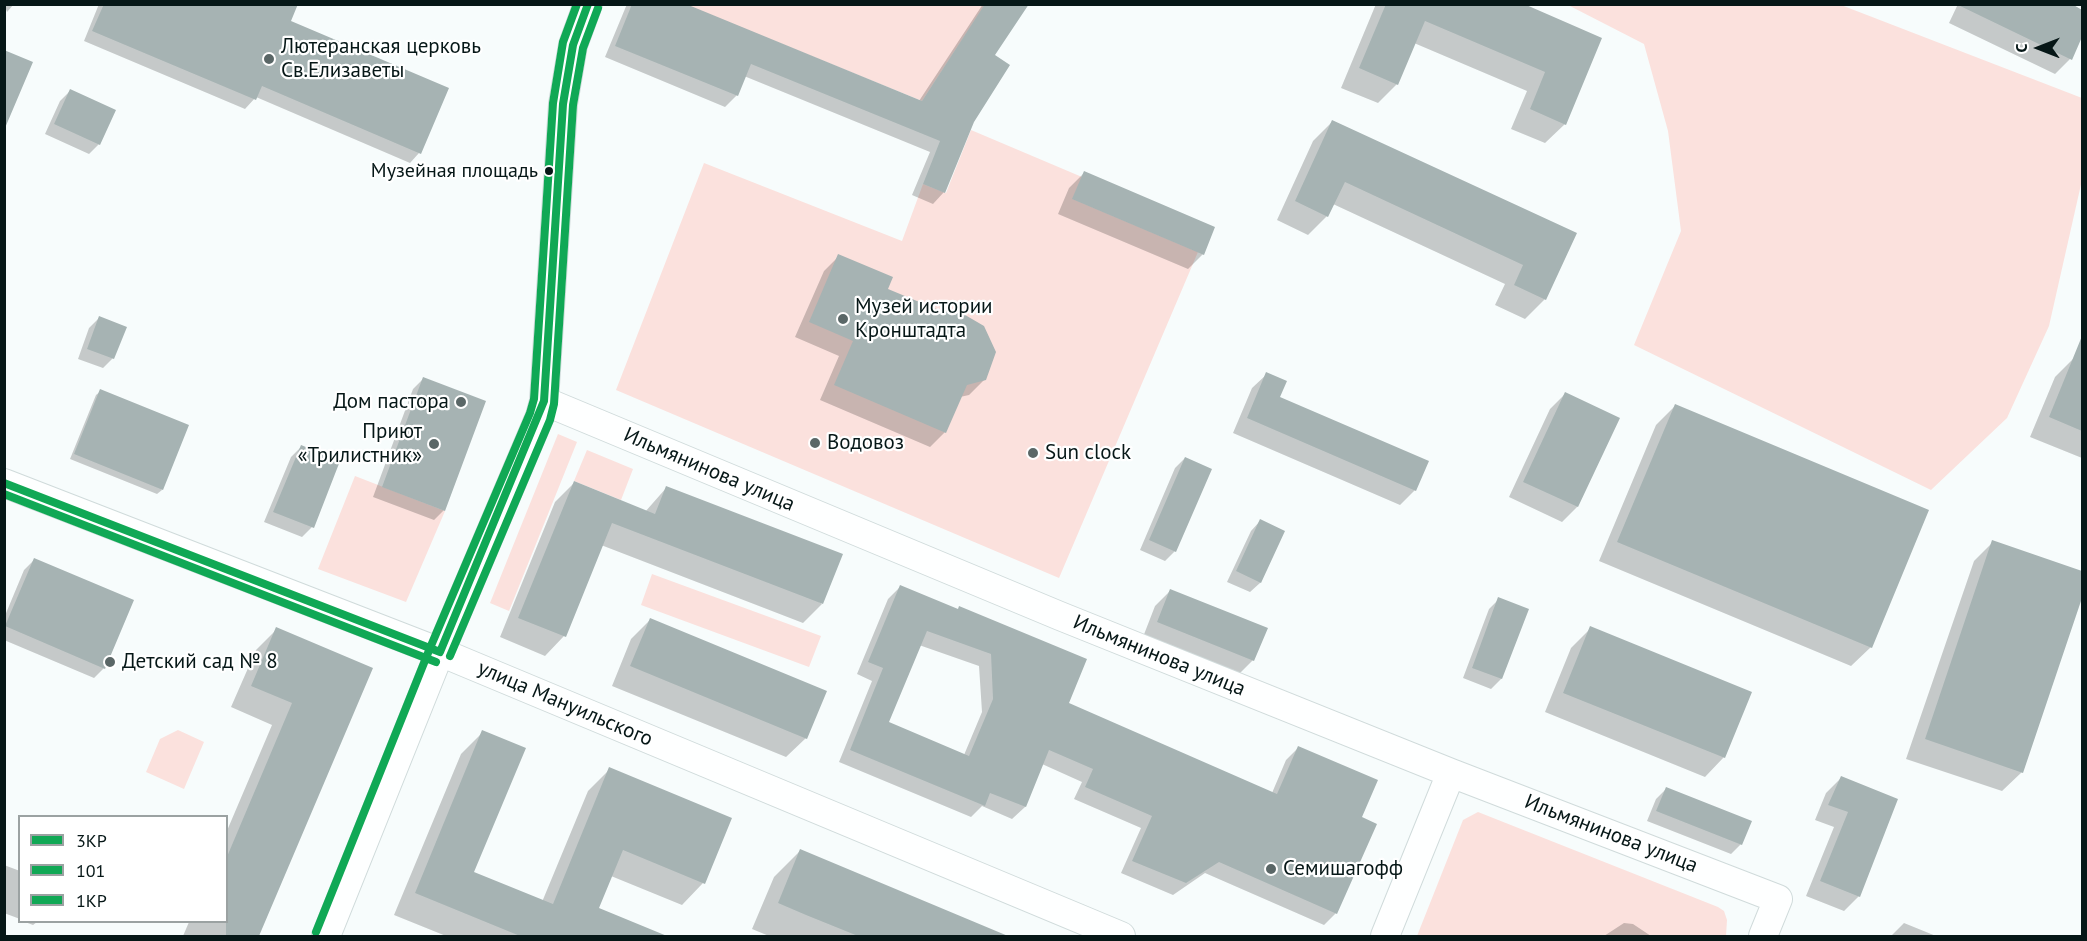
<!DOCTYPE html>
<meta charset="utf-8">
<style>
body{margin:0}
#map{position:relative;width:2087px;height:941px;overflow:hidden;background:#f7fcfc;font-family:"PT Sans",sans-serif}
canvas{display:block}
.frame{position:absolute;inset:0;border:6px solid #061717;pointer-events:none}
.legend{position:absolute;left:18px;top:815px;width:210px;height:108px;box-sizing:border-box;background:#fff;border:2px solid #9ba2a2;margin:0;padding:8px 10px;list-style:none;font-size:18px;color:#061717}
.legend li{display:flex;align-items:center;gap:12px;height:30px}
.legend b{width:30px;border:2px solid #9ba2a2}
.north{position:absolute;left:2009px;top:18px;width:60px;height:60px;-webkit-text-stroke:4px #fff;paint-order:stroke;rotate:270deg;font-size:16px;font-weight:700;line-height:24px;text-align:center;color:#061717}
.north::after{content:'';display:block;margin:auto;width:21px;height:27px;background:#061717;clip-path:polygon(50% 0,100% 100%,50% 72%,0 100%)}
</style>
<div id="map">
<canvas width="2087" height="941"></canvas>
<div class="frame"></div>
<ul class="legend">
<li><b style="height:8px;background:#10a855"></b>3КР</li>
<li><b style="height:8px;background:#10a855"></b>101</li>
<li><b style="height:8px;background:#10a855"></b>1КР</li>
</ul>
<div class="north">С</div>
</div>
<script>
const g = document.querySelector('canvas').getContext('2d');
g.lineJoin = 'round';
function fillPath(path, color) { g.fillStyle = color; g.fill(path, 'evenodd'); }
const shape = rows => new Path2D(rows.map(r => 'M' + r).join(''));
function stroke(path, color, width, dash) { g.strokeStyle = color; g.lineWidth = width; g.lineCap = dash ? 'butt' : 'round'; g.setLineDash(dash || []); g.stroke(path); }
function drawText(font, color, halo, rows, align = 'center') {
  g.font = font + ' "PT Sans",sans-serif'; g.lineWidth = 4.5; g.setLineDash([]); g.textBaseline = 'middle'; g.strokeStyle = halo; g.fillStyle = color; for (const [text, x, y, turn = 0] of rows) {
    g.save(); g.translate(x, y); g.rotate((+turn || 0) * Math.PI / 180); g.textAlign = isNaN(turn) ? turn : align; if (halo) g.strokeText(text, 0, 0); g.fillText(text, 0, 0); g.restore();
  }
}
fillPath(shape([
 [686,5,985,5,922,101],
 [1568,5,1841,5,2082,98,2082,180,2049,326,2007,418,1931,490,1634,345,1681,231,1668,131,1644,44],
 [971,130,1082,177,1073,199,1198,252,1059,578,616,390,704,163,902,241,923,184,946,193],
 [558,434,577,442,509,611,490,603],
 [587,450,633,469,621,500,574,481],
 [355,476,445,511,406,602,318,569],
 [652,574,821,636,809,667,641,605],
 [178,730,204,742,184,789,146,772,160,739],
 [1478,812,1718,907,1724,911,1727,920,1726,936,1417,936,1463,820]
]), '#fbe1dd');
fillPath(shape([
 [4,4,14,4,7,12],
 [99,4,296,4,289,21,419,153,410,163,256,97,245,109,84,41],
 [627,4,682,4,919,101,983,4,1027,4,993,56,973,122,944,192,933,204,912,195,930,152,744,76,737,95,725,107,605,57],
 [1376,4,1520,4,1565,124,1545,143,1511,129,1527,91,1414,43,1397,84,1378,103,1341,88],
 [1958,4,2068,4,2082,11,2082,33,2070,59,2055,74,1949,23],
 [70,91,99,144,89,154,45,134,60,101],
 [1333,121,1575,234,1545,299,1525,319,1495,305,1505,284,1333,204,1327,216,1308,235,1277,220,1313,141],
 [1084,173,1203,254,1188,269,1058,214,1069,188],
 [839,256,984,380,969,395,960,397,945,432,930,447,820,400,839,356,795,337,824,271],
 [99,318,113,358,103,368,78,359,89,328],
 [2074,358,2082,361,2082,458,2030,437,2055,377],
 [1267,374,1278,398,1415,490,1400,505,1233,433,1252,388],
 [423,379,444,510,434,520,373,497,413,389],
 [101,391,162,490,157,494,70,459,96,395],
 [1565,394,1618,419,1577,507,1562,522,1509,497,1550,409],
 [1675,406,1871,647,1851,666,1599,561,1656,425],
 [301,447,312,527,302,537,264,522,291,457],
 [1185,458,1175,551,1165,561,1140,550,1175,468],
 [574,483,645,512,667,487,822,604,803,623,601,545,564,636,545,656,500,637,555,502],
 [1260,521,1283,532,1260,583,1250,592,1227,582,1251,531],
 [1993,542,2082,573,2082,593,2022,772,2002,791,1906,759,1974,561],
 [34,560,104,668,94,678,4,640,4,618,24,570],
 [900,587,1067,704,1272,793,1286,760,1298,748,1360,818,1336,913,1324,925,1205,873,1173,895,1121,873,1141,828,1074,799,1082,782,1042,764,1025,807,1012,819,982,806,971,817,839,762,872,681,857,674,888,599],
 [919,645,979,666,982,712,964,755,887,723],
 [1170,591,1253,660,1238,675,1143,637,1155,606],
 [1499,599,1501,679,1491,689,1463,678,1489,609],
 [650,620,806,738,786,757,612,686,631,639],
 [1591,628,1724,757,1705,777,1545,712,1571,648],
 [277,629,371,669,258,936,183,936,189,922,226,922,226,833,272,725,231,707,256,650],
 [483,732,472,873,542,902,588,791,610,769,703,883,682,905,611,876,597,909,664,936,446,936,394,915,461,754],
 [1841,778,1896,800,1859,896,1844,911,1806,896,1834,827,1815,820,1826,793],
 [1666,789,1741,844,1731,854,1647,821,1656,799],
 [800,851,1006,936,769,936,752,929,774,877],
 [4,865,20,871,20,919,4,913],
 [25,922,37,922,33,925],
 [1624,923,1633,924,1651,936,1604,936],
 [1904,923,1936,936,1891,936]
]), '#0003');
fillPath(shape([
 [104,4,298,4,291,21,449,88,421,154,262,86,256,100,92,31],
 [632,4,686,4,922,101,985,4,1029,4,995,55,1010,65,974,122,945,193,923,184,940,141,751,64,738,96,615,46],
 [1386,4,1524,4,1602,38,1566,125,1530,109,1545,72,1425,21,1398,85,1359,68],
 [1956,4,2072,4,2082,10,2082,37,2072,60],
 [4,50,33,62,5,128,4,128],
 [70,89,116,110,100,145,54,124],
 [1332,120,1577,233,1546,300,1514,285,1523,265,1345,182,1328,217,1295,201],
 [1084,171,1215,227,1204,255,1072,199],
 [838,254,893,277,888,289,941,311,960,312,984,326,996,352,986,380,967,385,946,433,834,385,853,341,809,322],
 [99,316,127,327,114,359,87,349],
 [2082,336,2082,431,2049,417],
 [1266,372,1287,381,1280,397,1429,461,1416,491,1247,418],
 [423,377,486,401,445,511,382,487],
 [100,389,189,425,163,490,74,454],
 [1565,392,1620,418,1578,507,1523,482],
 [1675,404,1929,510,1872,648,1617,542],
 [301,445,340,461,314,528,273,512],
 [1185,457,1212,469,1176,552,1149,540],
 [574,481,655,514,666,486,843,554,823,604,612,523,566,637,518,618],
 [1260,519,1285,531,1261,583,1236,571],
 [1992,540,2082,571,2082,598,2023,773,1925,739],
 [34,558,134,600,105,669,5,626],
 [900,585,958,609,959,606,1087,659,1069,703,1277,794,1298,746,1378,780,1362,817,1377,824,1337,914,1219,862,1186,883,1132,861,1152,816,1085,787,1093,769,1049,750,1026,807,990,793,985,806,850,750,883,668,868,662],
 [927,631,991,654,993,699,969,756,889,722],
 [1170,589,1268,628,1254,661,1157,622],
 [1498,597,1529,609,1502,679,1472,668],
 [650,618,827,691,807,739,630,666],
 [1590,626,1752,692,1725,758,1563,693],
 [276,627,373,668,259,936,226,936,226,859,292,703,251,686],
 [482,730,526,748,474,872,553,904,609,767,732,818,705,884,623,850,599,908,667,936,520,936,415,893],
 [1841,776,1898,799,1860,897,1820,881,1848,812,1828,805],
 [1666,787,1752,821,1742,845,1656,811],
 [800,849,1008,936,858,936,806,915,778,903]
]), '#a6b3b3');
const street = shape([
 [544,401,1060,616,1451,773,1778,899,1763,936],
 [4,483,440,652,1121,936],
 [326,936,440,652,540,416,544,401,563,104,573,45,588,4],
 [1385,936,1451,773]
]);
stroke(street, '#d0dbdb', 30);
stroke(street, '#feffff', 28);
stroke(shape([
 [4,483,440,652],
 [440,652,544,401,563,104,573,45,588,4]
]), '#10a855', 8);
stroke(shape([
 [4,494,436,662],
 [450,656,550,420,554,404,573,105,583,48,598,8]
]), '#10a855', 8);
stroke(shape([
 [316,932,430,648,530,413,534,399,553,103,563,42,577,4]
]), '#10a855', 8);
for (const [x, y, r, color] of [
 [269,59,6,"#5a6767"],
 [549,171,5,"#061717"],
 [843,319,6,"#5a6767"],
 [461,402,6,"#5a6767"],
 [815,443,6,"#5a6767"],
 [434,444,6,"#5a6767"],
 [1033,453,6,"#5a6767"],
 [110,662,6,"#5a6767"],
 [1271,869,6,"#5a6767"]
]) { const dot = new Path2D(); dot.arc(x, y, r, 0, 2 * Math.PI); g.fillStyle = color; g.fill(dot); stroke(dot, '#fff', 2); }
drawText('20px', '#061717', '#fff', [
 ["Музейная площадь",538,171]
], 'right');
drawText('21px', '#061717', '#fff', [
 ["Лютеранская церковь",281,47],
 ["Св.Елизаветы",281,71],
 ["Музей истории",855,307],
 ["Кронштадта",855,331],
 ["Дом пастора",449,402,"right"],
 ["Приют",422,432,"right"],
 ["«Трилистник»",422,456,"right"],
 ["Водовоз",827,443],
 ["Sun clock",1045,453],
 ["Детский сад № 8",122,662],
 ["Семишагофф",1283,869]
], 'left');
drawText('21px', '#061717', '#fff', [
 ["Ильмянинова улица",709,470,23],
 ["Ильмянинова улица",1159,656,22],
 ["улица Мануильского",565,704,23],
 ["Ильмянинова улица",1611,834,21]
]);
</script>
